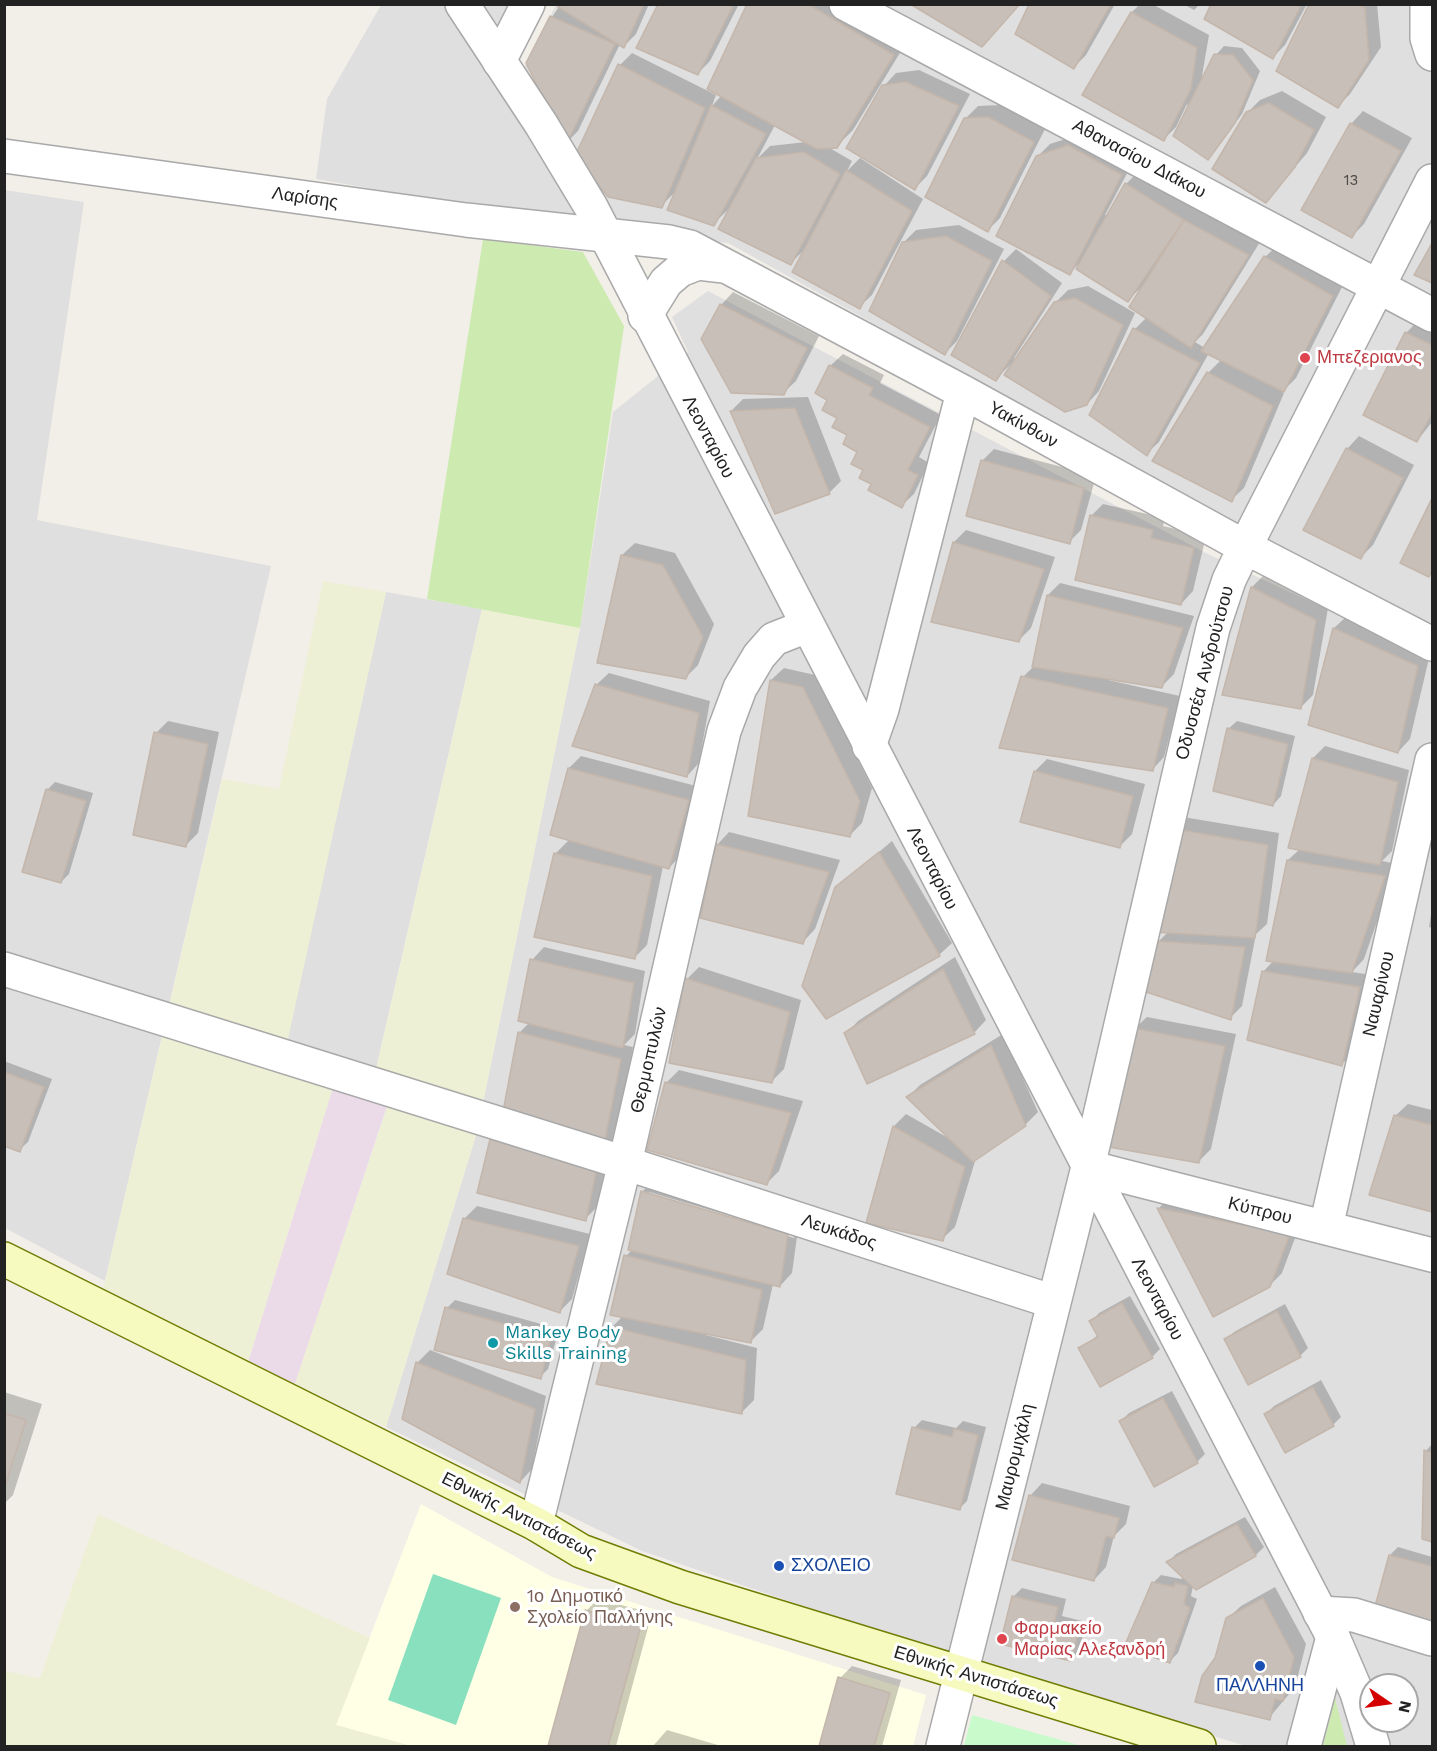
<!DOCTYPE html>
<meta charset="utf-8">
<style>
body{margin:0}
#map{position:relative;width:1437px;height:1751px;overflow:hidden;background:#f2efe9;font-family:"Work Sans",sans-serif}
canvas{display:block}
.frame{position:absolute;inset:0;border:6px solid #222;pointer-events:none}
.north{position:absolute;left:1359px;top:1673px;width:60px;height:60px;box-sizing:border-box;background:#fff;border:2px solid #a7a7a7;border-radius:50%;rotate:103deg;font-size:16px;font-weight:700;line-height:24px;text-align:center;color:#222}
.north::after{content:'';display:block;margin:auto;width:21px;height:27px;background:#d40000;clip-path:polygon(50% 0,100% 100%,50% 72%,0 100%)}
</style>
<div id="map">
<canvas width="1437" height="1751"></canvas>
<div class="frame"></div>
<div class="north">N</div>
</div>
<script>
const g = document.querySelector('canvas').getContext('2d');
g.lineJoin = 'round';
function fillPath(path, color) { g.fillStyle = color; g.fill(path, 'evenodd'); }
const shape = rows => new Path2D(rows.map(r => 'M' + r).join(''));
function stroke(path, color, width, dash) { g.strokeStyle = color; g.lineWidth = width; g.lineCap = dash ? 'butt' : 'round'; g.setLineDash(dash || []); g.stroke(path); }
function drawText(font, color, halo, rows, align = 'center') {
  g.font = font + ' "Work Sans",sans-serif'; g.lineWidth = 6; g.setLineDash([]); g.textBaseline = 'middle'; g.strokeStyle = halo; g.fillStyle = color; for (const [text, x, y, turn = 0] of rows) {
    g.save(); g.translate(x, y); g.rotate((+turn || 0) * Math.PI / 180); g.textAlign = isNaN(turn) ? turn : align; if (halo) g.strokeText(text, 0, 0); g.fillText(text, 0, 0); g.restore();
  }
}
fillPath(shape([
 [381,5,508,5,481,58,522,71,556,5,1432,5,1432,629,1242,527,728,243,587,226,316,179,327,99],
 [4,190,84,202,37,520,271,566,105,1281,5,1228],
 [708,291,1206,553,1432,658,1432,1746,1246,1746,947,1655,642,1551,386,1427,477,1132,580,628,613,412,688,352,672,317],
 [1371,1685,1407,1685,1407,1721,1371,1721],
 [386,592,482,609,376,1069,287,1039]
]), '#e0dfdf');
fillPath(shape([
 [342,1058,397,1076,295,1384,248,1362]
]), '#ebdbe8');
fillPath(shape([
 [421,1504,552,1577,926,1695,913,1746,411,1746,336,1725]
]), '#ffffe5');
fillPath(shape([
 [323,581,386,592,288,1039,342,1058,248,1362,102,1294,222,779,279,789],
 [482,609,580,628,477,1132,386,1427,295,1384,397,1077,376,1069],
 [98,1514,370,1638,336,1725,411,1746,5,1746,5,1671,40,1678]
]), '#eef0d5');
fillPath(shape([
 [483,239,583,252,624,326,580,628,427,599],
 [1335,1698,1347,1746,1323,1746]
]), '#cdebb0');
fillPath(shape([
 [972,1715,1082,1746,964,1746]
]), '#c8facc');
fillPath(shape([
 [433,1574,501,1598,456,1725,388,1700]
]), '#88e0be');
fillPath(shape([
 [561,4,649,4,636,34,624,46,620,44,578,131,566,143,527,63,552,17],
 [659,4,739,4,710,61,697,74],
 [748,4,851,4,909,38,853,130,837,146,828,147,852,161,847,171,860,158,923,199,872,295,859,307,805,249,791,263,730,208,713,224,676,191,661,206,620,65,632,53,716,95,712,106,722,95],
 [775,125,806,142,770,146,757,159],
 [1031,4,1115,4,1086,55,1074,67],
 [1140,4,1152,4,1209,35,1201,82,1216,55,1224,46,1242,48,1260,71,1242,114,1215,150,1187,104,1176,127,1164,139,1084,94,1132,12],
 [1183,4,1200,4,1194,10],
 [1213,4,1307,4,1285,45,1273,57],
 [1311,4,1377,4,1381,47,1350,94,1338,106],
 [919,70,970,94,927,176,915,188,884,86,896,73],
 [1282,91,1326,117,1307,153,1266,201,1247,113,1260,100],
 [1001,105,1045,129,1000,218,988,230,966,118,978,106],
 [1363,111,1412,138,1364,224,1351,237,1303,210,1351,124],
 [1081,134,1133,162,1105,215,1108,217,1126,184,1138,172,1260,242,1203,334,1195,342,1205,348,1265,257,1278,245,1344,283,1296,378,1282,392,1284,393,1244,488,1231,500,1208,373,1222,359,1209,353,1159,442,1146,454,1135,329,1147,317,1144,285,1128,300,1081,261,1070,273,1037,157,1050,144],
 [959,225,1004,249,957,341,945,353,903,243,916,230],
 [1016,249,1062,283,1014,358,1016,360,1055,303,1068,290,1088,286,1135,313,1099,391,1087,404,1012,363,996,379,1004,261],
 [733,292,819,336,796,381,783,393,721,305],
 [1419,320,1432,327,1432,422,1417,441,1365,414,1407,332],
 [843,354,884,375,880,383,941,415,919,457,929,463,914,494,901,506,873,483,859,451,829,400,830,366],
 [808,397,841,481,829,493,776,513,731,411,743,399],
 [1359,436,1414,465,1373,545,1360,558,1347,449],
 [994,449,1096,476,1081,530,1069,542,982,461],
 [1432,502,1432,571,1428,576,1402,562],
 [1103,504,1165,518,1163,526,1206,536,1193,591,1181,604,1091,516],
 [966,530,1055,557,1031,628,1019,640,933,621,954,542],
 [635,543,675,553,714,624,698,665,685,678,622,555],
 [1264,575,1328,608,1313,695,1301,707,1224,694,1252,587],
 [1060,583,1194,616,1174,674,1162,686,1108,678,1108,680,1180,696,1164,757,1152,770,1023,677,1034,666,1048,595],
 [1347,616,1430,654,1410,739,1398,752,1310,724,1334,628],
 [784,668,815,675,872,788,862,823,849,836,771,680],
 [609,673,710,701,699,763,687,776,596,685],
 [168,721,219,732,198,833,186,845,156,733],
 [1237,721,1295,736,1281,796,1273,805,1228,729],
 [1325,746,1409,770,1392,851,1382,861,1397,864,1364,959,1352,972,1372,975,1354,1052,1342,1064,1263,972,1274,960,1288,860,1300,849,1313,758],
 [581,756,700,787,681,855,669,868,663,866,647,945,635,957,555,854,570,839,569,768],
 [1047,759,1145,784,1132,834,1120,846,1035,771],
 [55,782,93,793,69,874,61,882,47,790],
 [1183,817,1279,833,1267,924,1256,934,1242,1006,1230,1018,1158,942,1168,932],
 [729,832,840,860,815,929,803,942,717,845],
 [892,841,952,943,939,955,836,888],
 [1432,908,1432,928,1429,927],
 [544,947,645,971,635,1034,624,1045,633,1047,614,1141,602,1153,519,1033,530,1022,532,960],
 [955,957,986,1020,974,1033,846,1034,858,1021],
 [699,967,801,1000,784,1069,772,1081,687,979],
 [1147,1017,1236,1034,1211,1149,1198,1162,1134,1029],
 [1003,1034,1038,1112,1025,1125,976,1158,955,1227,942,1239,867,1222,894,1126,906,1114,950,1139,908,1097,920,1085],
 [4,1061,52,1079,28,1142,19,1150,4,1145],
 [679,1070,803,1101,779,1171,766,1184,667,1082],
 [1408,1104,1432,1110,1432,1211,1371,1194,1395,1116],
 [607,1159,597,1207,585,1219,479,1192],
 [654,1179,799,1222,792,1273,780,1286,773,1284,763,1329,750,1342,707,1333,706,1335,757,1348,754,1400,742,1412,612,1327,623,1316,626,1256,632,1250,642,1192],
 [649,1192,795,1235,794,1238,649,1195],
 [1171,1196,1301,1222,1282,1273,1269,1286,1213,1315,1159,1208],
 [477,1206,590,1234,572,1299,559,1312,465,1218],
 [1130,1296,1160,1349,1152,1357,1080,1349,1098,1335,1091,1322,1099,1313],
 [455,1300,559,1329,548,1369,540,1377,447,1308],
 [1285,1304,1308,1348,1300,1356,1226,1340,1234,1332],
 [430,1350,546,1396,532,1469,520,1482,403,1418,418,1362],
 [1321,1380,1341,1417,1333,1425,1266,1414,1274,1406],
 [1172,1391,1205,1454,1197,1462,1121,1421,1129,1413],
 [4,1392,42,1404,13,1495,4,1504],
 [922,1420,956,1428,963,1421,986,1427,967,1501,959,1509,914,1428],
 [1432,1444,1432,1541,1424,1538,1426,1451],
 [1042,1483,1130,1506,1126,1524,1114,1536,1106,1567,1094,1580,1030,1496],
 [1245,1517,1264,1547,1256,1555,1196,1588,1193,1586,1191,1596,1197,1599,1178,1653,1170,1661,1153,1583,1161,1575,1181,1579,1184,1577,1168,1562,1176,1554],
 [1398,1547,1432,1557,1432,1624,1390,1555],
 [1275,1587,1306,1644,1295,1687,1269,1718,1216,1659,1228,1618,1241,1606],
 [1022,1588,1066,1599,1062,1616,1086,1622,1079,1651,1071,1660,1002,1643,1014,1596],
 [598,1599,652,1613,616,1746,550,1746,586,1611],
 [852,1666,901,1680,882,1746,820,1746,840,1678],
 [667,1730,721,1746,653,1746]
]), '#0003');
const building = shape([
 [559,4,644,4,624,48,558,7,559,4],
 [658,4,734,4,698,75,636,48,658,4],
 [747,4,808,4,894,55,837,148,817,149,707,89,747,4],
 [910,4,1020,4,982,47,910,4],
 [1029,4,1111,4,1074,69,1015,34,1029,4],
 [1211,4,1302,4,1273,59,1204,19,1211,4],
 [1309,4,1358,4,1365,8,1369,60,1338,108,1276,71,1309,4],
 [1131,12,1197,48,1191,89,1164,141,1082,95,1131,12],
 [550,16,615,44,566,145,526,63,550,16],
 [1214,54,1233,55,1253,80,1235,123,1208,160,1173,136,1214,54],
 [618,64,705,108,662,208,608,197,575,156,618,64],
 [906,82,959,106,915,190,846,148,882,85,906,82],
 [1269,103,1314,130,1295,167,1266,203,1212,169,1246,112,1269,103],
 [711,105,766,134,714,226,667,210,711,105],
 [988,117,1034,142,988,232,925,197,964,118,988,117],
 [1350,123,1401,151,1352,238,1301,210,1350,123],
 [1068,145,1122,175,1070,275,996,236,1036,156,1068,145],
 [804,152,840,174,791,265,718,229,756,158,804,152],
 [846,170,912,211,860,309,792,272,846,170],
 [1125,183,1184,220,1128,302,1076,269,1125,183],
 [1184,220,1249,255,1191,348,1129,307,1184,220],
 [946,236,992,261,945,355,869,311,902,242,946,236],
 [1432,243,1432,283,1414,275,1432,243],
 [1264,256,1333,296,1284,392,1201,351,1264,256],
 [1002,260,1051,296,996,381,951,355,1002,260],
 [1075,298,1123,325,1087,405,1065,412,1004,375,1054,302,1075,298],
 [720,304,807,348,784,395,731,393,701,339,720,304],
 [1133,328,1200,363,1147,456,1089,415,1133,328],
 [1405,332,1432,345,1432,413,1417,442,1363,415,1405,332],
 [829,365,873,388,869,395,930,427,908,470,918,475,902,508,868,490,871,484,859,478,863,470,851,464,857,452,843,444,847,435,832,427,837,418,822,410,827,400,815,393,829,365],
 [1207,372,1273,406,1232,502,1152,461,1207,372],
 [795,408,830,494,775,514,730,411,795,408],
 [1346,448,1403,478,1361,559,1303,530,1346,448],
 [981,460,1084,488,1070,544,966,516,981,460],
 [1432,498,1432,570,1429,577,1400,563,1432,498],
 [1090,515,1153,530,1151,538,1194,548,1181,605,1075,580,1090,515],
 [953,542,1044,569,1019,642,931,622,953,542],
 [621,555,663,565,703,637,686,679,597,663,621,555],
 [1251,587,1316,620,1301,709,1222,695,1251,587],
 [1047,595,1183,628,1162,688,1032,667,1047,595],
 [1333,628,1418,666,1398,753,1308,725,1333,628],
 [1021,676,1168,708,1153,771,999,748,1021,676],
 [770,680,803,687,860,801,850,837,748,816,770,680],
 [595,684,699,713,687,777,572,746,595,684],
 [1227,728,1288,744,1273,806,1213,791,1227,728],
 [154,732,208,744,186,847,133,835,154,732],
 [1312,758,1398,782,1380,865,1288,848,1312,758],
 [568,768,689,800,669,869,550,835,568,768],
 [1034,771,1133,796,1120,848,1020,822,1034,771],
 [46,789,86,801,61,883,22,872,46,789],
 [1169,828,1268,845,1255,938,1152,932,1169,828],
 [716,844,829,872,803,944,700,918,716,844],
 [879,852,940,956,826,1019,802,986,835,887,879,852],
 [554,853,652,876,635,959,534,937,554,853],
 [1287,860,1385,876,1352,973,1266,961,1287,860],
 [1156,941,1245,947,1231,1020,1143,991,1156,941],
 [530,959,634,983,623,1048,518,1021,530,959],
 [943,969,975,1034,867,1084,844,1033,943,969],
 [1262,971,1360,987,1342,1066,1247,1040,1262,971],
 [685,978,790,1012,772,1083,669,1063,685,978],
 [1133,1028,1225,1046,1199,1163,1103,1146,1133,1028],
 [518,1032,621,1059,602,1155,502,1117,518,1032],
 [991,1045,1026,1126,973,1162,906,1097,991,1045],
 [4,1072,44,1087,20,1152,4,1146,4,1072],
 [665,1082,791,1113,767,1185,647,1150,665,1082],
 [1394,1115,1432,1125,1432,1212,1369,1195,1394,1115],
 [893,1126,965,1167,943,1241,866,1223,893,1126],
 [492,1131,596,1172,586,1221,477,1193,492,1131],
 [641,1191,788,1234,780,1287,628,1250,641,1191],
 [1157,1208,1290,1234,1270,1287,1213,1317,1157,1208],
 [463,1218,579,1246,560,1313,447,1274,463,1218],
 [624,1255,762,1290,751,1343,610,1315,624,1255],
 [1122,1303,1153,1358,1100,1387,1078,1348,1098,1337,1089,1321,1122,1303],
 [445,1307,551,1337,541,1379,434,1350,445,1307],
 [1277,1311,1301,1357,1248,1385,1224,1339,1277,1311],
 [611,1327,746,1360,742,1414,596,1384,611,1327],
 [416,1362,535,1409,520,1483,402,1419,416,1362],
 [1313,1387,1334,1426,1285,1453,1264,1414,1313,1387],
 [1163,1398,1198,1463,1154,1487,1119,1421,1163,1398],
 [4,1413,26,1420,4,1490,4,1413],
 [912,1427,952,1437,954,1429,978,1435,960,1510,896,1494,912,1427],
 [1424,1450,1432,1453,1432,1542,1422,1539,1424,1450],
 [1029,1495,1119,1518,1114,1538,1106,1536,1094,1581,1012,1560,1029,1495],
 [1237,1524,1256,1556,1196,1590,1166,1562,1237,1524],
 [1389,1555,1432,1566,1432,1626,1374,1610,1389,1555],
 [1152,1582,1174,1587,1175,1583,1188,1586,1184,1604,1190,1608,1170,1663,1124,1647,1152,1582],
 [1012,1596,1058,1607,1054,1624,1079,1630,1071,1661,1000,1644,1012,1596],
 [1263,1598,1294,1657,1283,1701,1275,1699,1270,1720,1195,1702,1202,1676,1215,1658,1226,1618,1263,1598],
 [585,1610,641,1626,608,1746,548,1746,585,1610],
 [838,1677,890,1693,874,1746,819,1746,838,1677]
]);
fillPath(building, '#c7bfb8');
stroke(building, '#c4b6ab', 1.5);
const minor = shape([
 [846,4,1432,315],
 [1427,4,1427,38,1432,54],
 [499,61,528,4],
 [4,156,466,220,669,242,690,247,963,392,1245,547,1432,644],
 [645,316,666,282,680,270,698,263,724,266],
 [869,746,882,709,963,392],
 [4,969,625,1163,1054,1302],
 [1088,1167,1432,1255],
 [1326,1227,1432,760],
 [536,1524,625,1163,724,731,740,688,759,656,774,639,807,626],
 [1320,1613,1354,1615,1432,1639],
 [943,1746,1088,1167,1213,628,1229,580,1245,547,1432,181],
 [1304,1746,1333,1637]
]);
const tertiary = shape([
 [462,4,541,124,591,207,1333,1637,1357,1693,1373,1746]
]);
const secondary = shape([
 [4,1259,536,1524,581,1551,680,1587,1199,1746]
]);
stroke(minor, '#a9a9a9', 36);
stroke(tertiary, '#a9a9a9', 36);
stroke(secondary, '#707d05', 36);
stroke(minor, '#fff', 33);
stroke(tertiary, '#fff', 33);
stroke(secondary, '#f7fabf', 33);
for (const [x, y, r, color] of [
 [1305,358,6,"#e0444e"],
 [493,1343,6,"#0f9aa8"],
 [779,1566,6,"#1a4fb4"],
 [515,1607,6,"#8d6e63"],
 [1002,1639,6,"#e0444e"],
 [1260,1666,6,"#1a4fb4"]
]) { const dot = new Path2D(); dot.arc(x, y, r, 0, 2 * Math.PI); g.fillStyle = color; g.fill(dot); stroke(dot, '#fff', 2); }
drawText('15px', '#4b4948', null, [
 ["13",1351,181]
]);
drawText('18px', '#222', '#fff', [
 ["Αθανασίου Διάκου",1139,159,28],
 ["Λαρίσης",305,198,8],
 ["Υακίνθων",1023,425,29],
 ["Λεονταρίου",708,437,62],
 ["Οδυσσέα Ανδρούτσου",1205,673,-75],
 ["Λεονταρίου",932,868,63],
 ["Ναυαρίνου",1379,994,-77],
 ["Θερμοπυλών",649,1060,-77],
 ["Κύπρου",1260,1211,14],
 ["Λευκάδος",839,1232,18],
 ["Λεονταρίου",1157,1299,62],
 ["Μαυρομιχάλη",1015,1457,-76],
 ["Εθνικής Αντιστάσεως",519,1516,27],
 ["Εθνικής Αντιστάσεως",976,1677,17]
]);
drawText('18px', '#be3a42', '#fff', [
 ["Μπεζεριανος",1317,358],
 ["Φαρμακείο",1014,1629],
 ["Μαρίας Αλεξανδρή",1014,1650]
], 'left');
drawText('18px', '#0d838f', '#fff', [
 ["Mankey Body",505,1333],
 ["Skills Training",505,1354]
], 'left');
drawText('18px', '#164399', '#fff', [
 ["ΣΧΟΛΕΙΟ",791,1566],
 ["ΠΑΛΛΗΝΗ",1260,1686,"center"]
], 'left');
drawText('18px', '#785e54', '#fff', [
 ["1ο Δημοτικό",527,1597],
 ["Σχολείο Παλλήνης",527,1618]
], 'left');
</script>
